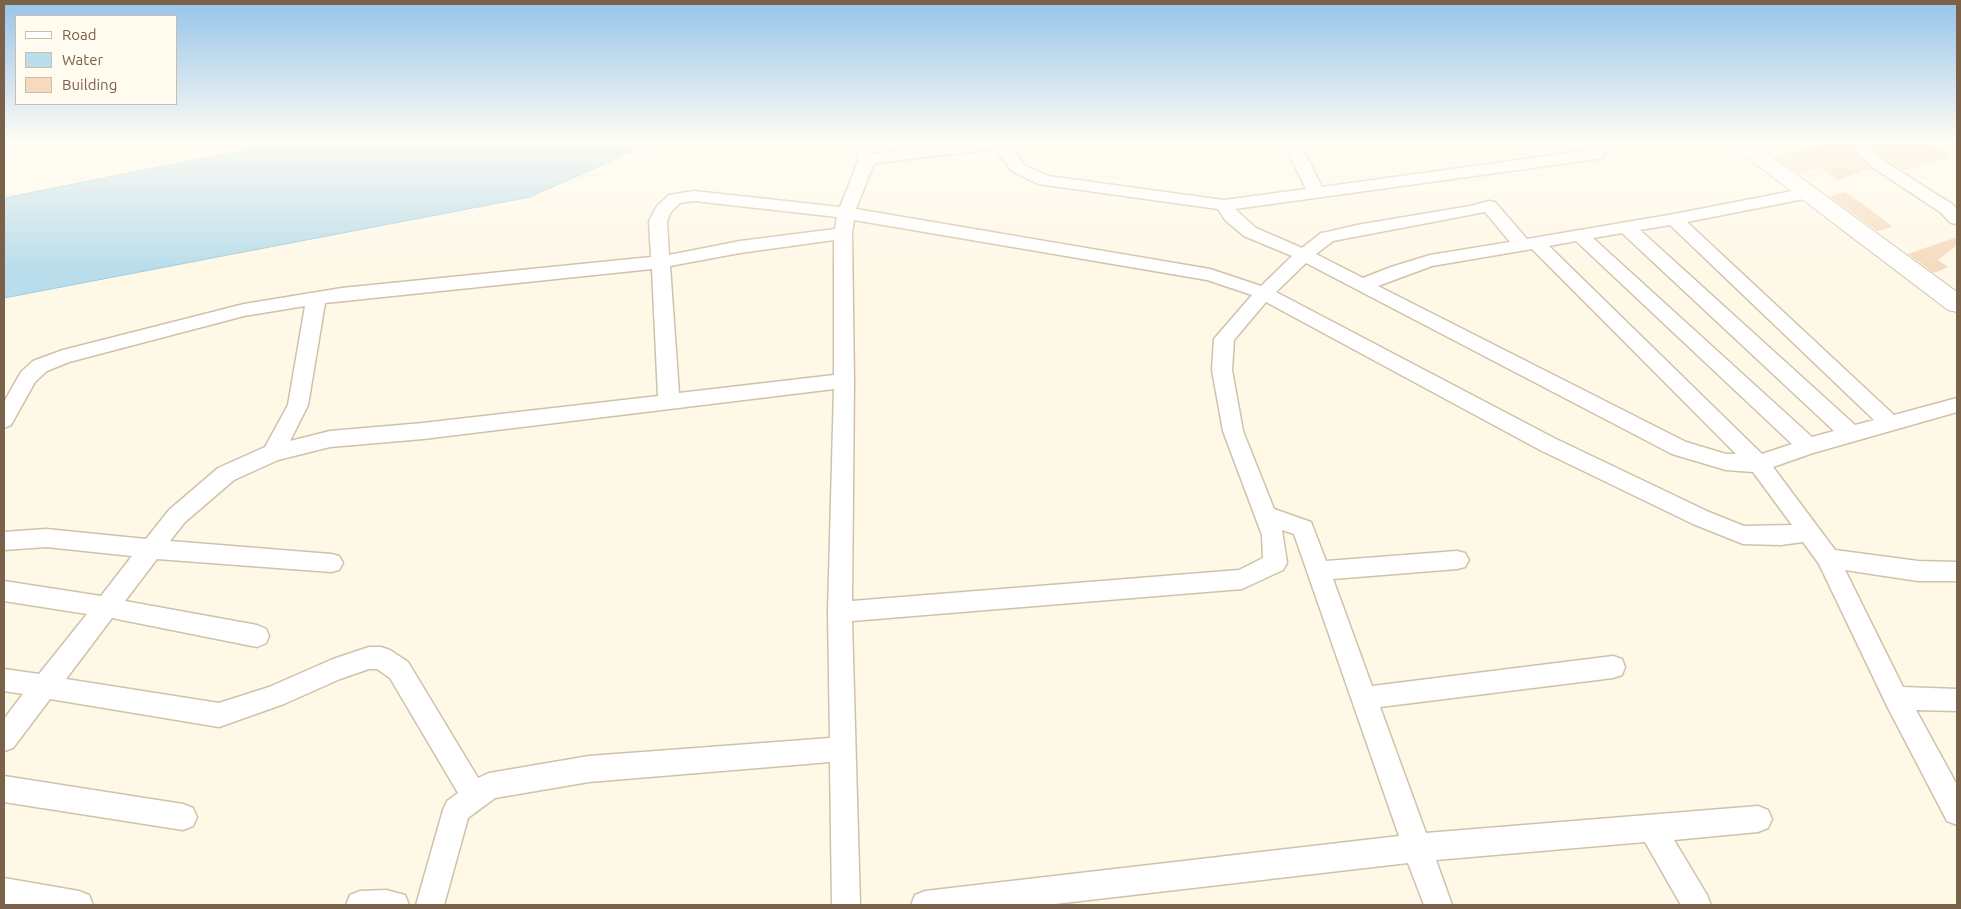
<!DOCTYPE html>
<style>
body{margin:0}
#map{position:relative;width:1961px;height:909px;overflow:hidden;background:#fef8e7;font-family:Ubuntu,sans-serif}
canvas{display:block}
.frame{position:absolute;inset:0;border:5px solid #7a6149;pointer-events:none}
.legend{position:absolute;left:15px;top:15px;width:162px;height:90px;box-sizing:border-box;background:#fffbef;border:1px solid #cabdad;margin:0;padding:6px 9px;list-style:none;font-size:15px;color:#7a6149}
.legend li{display:flex;align-items:center;gap:10px;height:25px}
.legend b{width:25px;border:1px solid #cabdad}
</style>
<div id="map">
<canvas width="1961" height="909"></canvas>
<div class="frame"></div>
<ul class="legend">
<li><b style="height:6px;background:#fff"></b>Road</li>
<li><b style="height:14px;background:#b9ddea"></b>Water</li>
<li><b style="height:14px;background:#f5dabd"></b>Building</li>
</ul>
</div>
<script>
const g = document.querySelector('canvas').getContext('2d');
g.lineJoin = 'round';
function fillPath(path, color) { g.fillStyle = color; g.fill(path, 'evenodd'); }
const shape = rows => new Path2D(rows.map(r => 'M' + r).join(''));
function stroke(path, color, width, dash) { g.strokeStyle = color; g.lineWidth = width; g.lineCap = dash ? 'butt' : 'round'; g.setLineDash(dash || []); g.stroke(path); }
const water = shape([
 [284,142,653,142,530,197,4,298,4,198,284,142]
]);
fillPath(water, '#b9ddea');
stroke(water, '#9fcbdc', 1);
fillPath(shape([
 [1817,142,1930,142,1954,157,1905,170,1885,160,1872,148,1864,145,1858,147,1855,152,1871,168,1838,180,1818,167,1798,173,1773,155,1823,146],
 [1845,192,1863,204,1893,227,1877,231,1829,196],
 [1957,237,1957,245,1938,260,1948,267,1934,273,1908,254]
]), '#f5dabd');
const minor = shape([
 [850,142,866,142,872,154,972,142,1019,142,1017,145,1011,147,1024,165,1048,176,1224,200,1306,189,1283,142,1299,142,1322,187,1597,149,1603,151,1605,154,1603,157,1597,159,1235,209,1256,228,1302,248,1321,233,1327,232,1357,225,1470,206,1489,201,1495,202,1527,239,1674,214,1808,188,1814,189,1816,193,1814,197,1687,222,1894,415,1957,398,1957,412,1813,453,1773,467,1835,550,1918,561,1957,562,1957,581,1918,581,1845,570,1903,687,1957,689,1957,711,1916,710,1957,785,1957,825,1947,821,1887,706,1819,564,1803,542,1781,545,1743,544,1693,524,1540,450,1266,302,1234,340,1232,370,1243,431,1274,509,1311,522,1326,561,1457,551,1465,553,1469,560,1465,567,1457,569,1333,579,1372,686,1613,656,1622,659,1625,667,1622,675,1613,678,1380,707,1426,833,1758,806,1768,810,1772,819,1768,828,1758,832,1674,840,1707,895,1711,905,1681,905,1645,842,1436,860,1452,905,1424,905,1408,863,1046,905,911,905,915,895,925,891,1399,836,1294,534,1282,530,1287,563,1283,570,1242,589,852,621,860,905,832,905,830,762,589,782,495,798,468,818,444,905,416,905,443,810,447,801,458,793,390,678,377,669,369,669,340,679,284,704,219,727,50,699,13,748,4,751,4,719,23,694,4,691,4,669,39,674,87,614,4,601,4,581,101,596,132,556,46,547,4,550,4,532,46,529,146,539,169,510,218,468,265,447,288,405,305,306,244,316,69,362,47,371,35,382,11,425,4,428,4,402,21,372,33,361,63,350,244,304,342,288,651,257,649,221,657,206,669,195,675,194,694,191,840,207,859,159,850,142],
 [996,149,1012,171,1038,184,1218,209,1225,220,1244,236,1292,256,1261,286,1210,269,856,209,874,163,996,149],
 [694,201,837,217,835,229,740,241,669,255,667,221,671,212,680,203,694,201],
 [1485,212,1510,242,1430,255,1391,267,1363,278,1316,254,1333,241,1485,212],
 [854,220,1207,280,1252,295,1214,339,1212,370,1223,431,1262,535,1263,558,1239,570,852,601,854,381,852,233,854,220],
 [1670,225,1874,420,1855,425,1640,230,1670,225],
 [1622,233,1834,431,1812,437,1593,238,1622,233],
 [834,240,834,375,679,393,670,266,740,253,834,240],
 [1576,241,1792,444,1762,454,1549,246,1576,241],
 [1532,249,1736,454,1726,454,1686,442,1378,286,1432,266,1532,249],
 [1306,263,1672,454,1726,470,1753,472,1792,525,1744,526,1709,512,1554,438,1276,292,1306,263],
 [652,269,658,396,423,423,330,431,290,441,308,405,325,303,652,269],
 [834,389,828,612,830,738,589,756,489,773,478,778,408,662,390,650,381,647,369,647,333,659,269,687,219,703,66,679,112,618,257,647,266,643,269,636,266,629,257,625,125,601,157,559,331,572,339,570,343,563,339,556,331,554,170,541,185,522,234,480,278,460,330,447,423,439,834,389],
 [1865,147,1871,149,1884,161,1952,204,1957,209,1957,224,1951,223,1940,212,1872,167,1857,152,1859,149,1865,147],
 [4,776,183,804,193,808,197,817,193,826,183,830,4,802,4,776],
 [4,878,79,891,89,895,93,905,4,905,4,878],
 [386,890,405,895,409,905,346,905,350,895,360,891,386,890]
]);
const tertiary = shape([
 [1729,142,1752,142,1957,292,1957,312,1948,310,1732,146,1729,142]
]);
stroke(minor, '#d1c1ab', 3);
stroke(tertiary, '#d1c1ab', 2);
fillPath(minor, '#fff');
fillPath(tertiary, '#fff');
const sky = g.createLinearGradient(0, 0, 0, 269);
sky.addColorStop(0, '#95c4e9');
sky.addColorStop(0.53, '#fffcf4');
sky.addColorStop(1, '#fffcf400');
g.fillStyle = sky;
g.fillRect(0, 0, 1961, 269);
</script>
